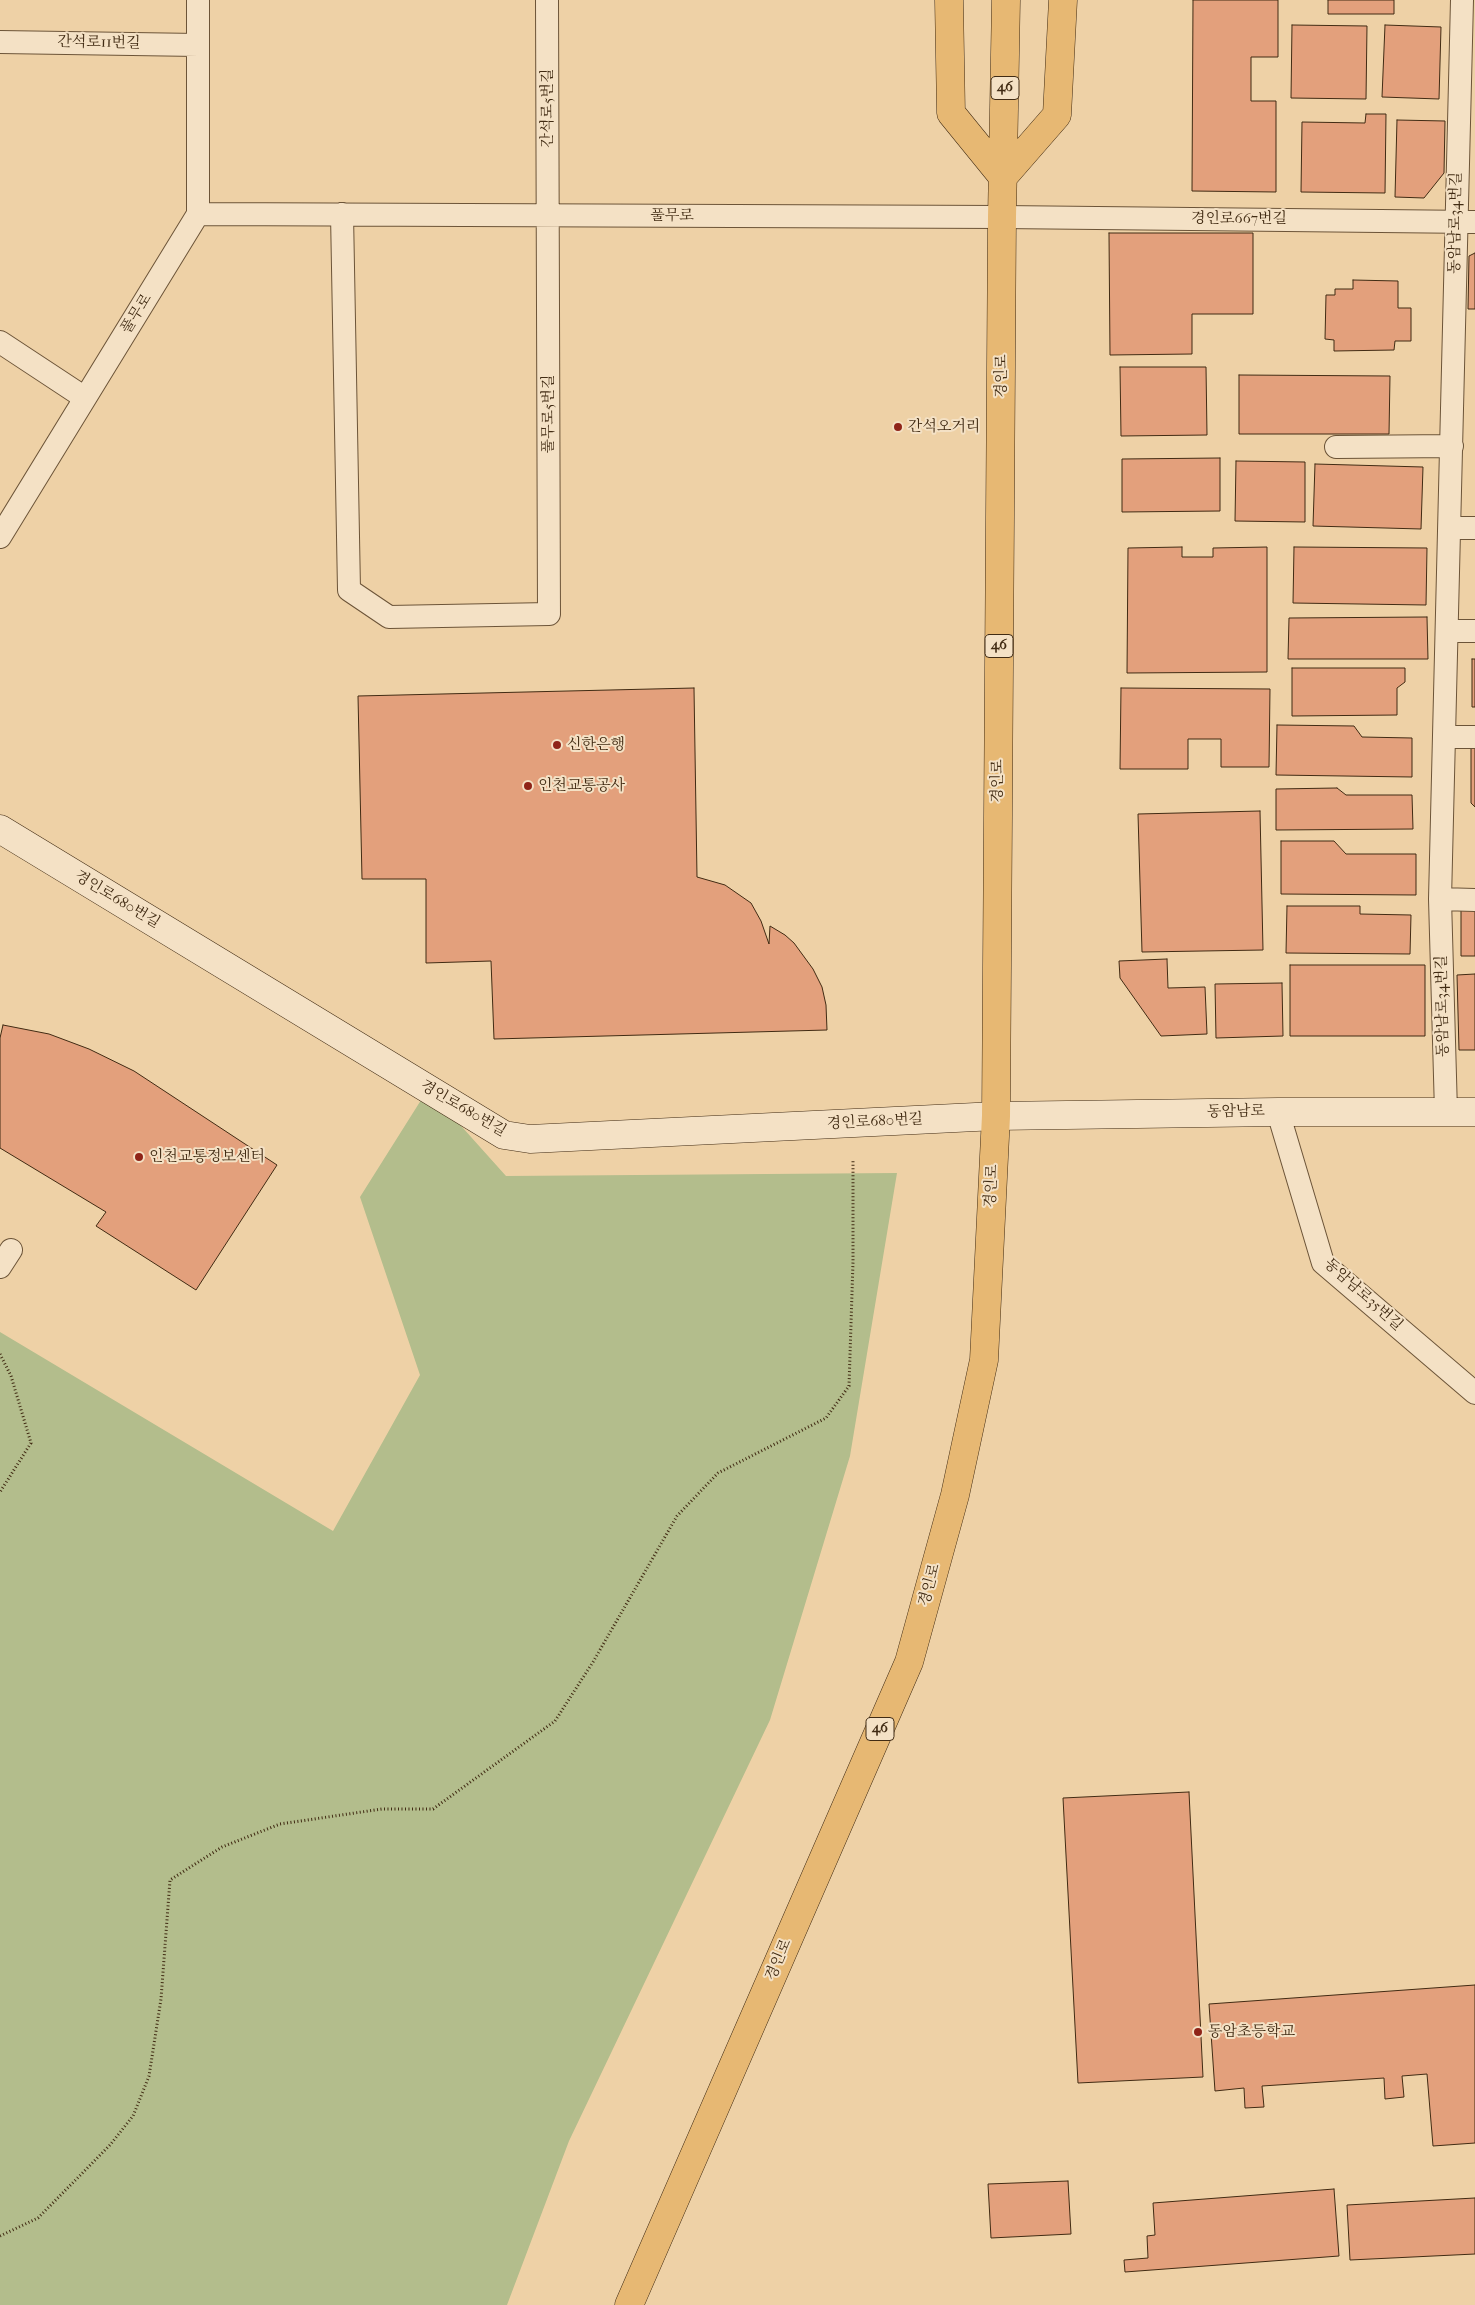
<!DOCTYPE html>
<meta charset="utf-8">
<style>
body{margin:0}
canvas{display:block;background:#eed1a6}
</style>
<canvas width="1475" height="2305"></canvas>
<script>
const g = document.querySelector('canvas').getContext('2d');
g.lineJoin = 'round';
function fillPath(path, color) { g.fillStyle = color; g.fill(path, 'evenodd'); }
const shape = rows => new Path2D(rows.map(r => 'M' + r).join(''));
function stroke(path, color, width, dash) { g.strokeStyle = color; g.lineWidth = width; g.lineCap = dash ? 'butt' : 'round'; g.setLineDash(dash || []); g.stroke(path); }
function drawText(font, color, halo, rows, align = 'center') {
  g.font = font + ' "IM FELL French Canon","Noto Serif KR",serif'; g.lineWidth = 4; g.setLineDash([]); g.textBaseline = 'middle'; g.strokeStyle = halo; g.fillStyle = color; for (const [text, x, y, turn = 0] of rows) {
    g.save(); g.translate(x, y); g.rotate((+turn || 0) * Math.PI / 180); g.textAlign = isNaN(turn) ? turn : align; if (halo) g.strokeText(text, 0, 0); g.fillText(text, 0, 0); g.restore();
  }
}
fillPath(shape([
 [428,1089,506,1176,897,1173,850,1456,770,1720,569,2141,507,2305,0,2305,0,1332,333,1531,420,1375,360,1197]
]), '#b3bd8c');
const building = shape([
 [1193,0,1278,0,1278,57,1251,57,1251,101,1276,101,1276,192,1192,191,1193,0],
 [1328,0,1394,0,1394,14,1328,14,1328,0],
 [1292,25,1367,26,1366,99,1291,98,1292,25],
 [1385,25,1441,27,1439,99,1382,97,1385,25],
 [1366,114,1386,114,1385,193,1301,192,1302,122,1365,123,1366,114],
 [1397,120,1445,121,1444,173,1424,198,1395,197,1397,120],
 [1109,233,1253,233,1253,314,1192,314,1192,354,1110,355,1109,233],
 [1475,253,1475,309,1468,309,1469,256,1475,253],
 [1353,280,1398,281,1398,308,1411,308,1411,341,1395,341,1394,350,1334,351,1334,340,1325,339,1326,295,1335,295,1335,289,1353,289,1353,280],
 [1120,367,1206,367,1207,435,1121,436,1120,367],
 [1239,375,1390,376,1389,434,1239,434,1239,375],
 [1220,458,1220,511,1122,512,1122,459,1220,458],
 [1236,461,1305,462,1305,522,1235,521,1236,461],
 [1315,464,1423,467,1421,529,1313,526,1315,464],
 [1182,547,1182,557,1213,557,1213,548,1267,547,1267,672,1127,673,1128,548,1182,547],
 [1294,547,1427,548,1426,605,1293,603,1294,547],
 [1427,617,1428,659,1288,659,1289,618,1427,617],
 [1472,659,1475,659,1475,707,1472,707,1472,659],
 [1292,668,1405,668,1405,682,1397,688,1397,715,1292,716,1292,668],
 [694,688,697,877,725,885,751,903,761,921,769,944,770,926,785,935,794,943,813,969,822,987,826,1005,827,1030,494,1039,491,961,426,963,426,879,362,879,358,696,694,688],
 [1121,688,1270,689,1269,767,1221,767,1221,739,1188,739,1188,769,1120,769,1121,688],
 [1277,725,1354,726,1362,737,1412,738,1412,777,1276,775,1277,725],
 [1471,747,1475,747,1475,807,1471,803,1471,747],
 [1337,788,1346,795,1412,795,1413,829,1276,830,1276,789,1337,788],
 [1260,811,1263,950,1142,952,1138,814,1260,811],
 [1281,841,1334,841,1346,854,1416,854,1416,895,1281,894,1281,841],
 [1287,906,1360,906,1360,914,1411,915,1410,954,1286,953,1287,906],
 [1461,907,1475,907,1475,956,1461,956,1461,907],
 [1167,959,1168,988,1205,987,1207,1034,1161,1036,1120,978,1119,961,1167,959],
 [1290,965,1425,965,1425,1036,1290,1036,1290,965],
 [1475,974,1475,1050,1459,1050,1457,975,1475,974],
 [1282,983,1283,1036,1216,1038,1215,984,1282,983],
 [3,1025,49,1034,89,1049,134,1071,277,1165,196,1290,96,1226,106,1212,0,1148,0,1038,3,1025],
 [1189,1792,1203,2077,1078,2083,1063,1798,1189,1792],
 [1475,1985,1475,2143,1433,2146,1427,2074,1402,2076,1404,2097,1385,2099,1384,2078,1262,2086,1264,2107,1245,2108,1244,2088,1215,2091,1209,2004,1475,1985],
 [1068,2181,1071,2234,991,2238,988,2184,1068,2181],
 [1334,2189,1339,2256,1125,2272,1124,2260,1148,2258,1147,2236,1155,2235,1153,2203,1334,2189],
 [1475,2198,1475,2254,1350,2260,1347,2205,1475,2198]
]);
fillPath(building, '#e3a07c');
stroke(building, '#412b13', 1);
const lane = shape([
 [198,0,198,214],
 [0,42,198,45],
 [198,214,1002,217,1475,222],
 [342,214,349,590,389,617,549,614,547,0],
 [0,342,85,398],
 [1336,447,1452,446],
 [1451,528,1475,528],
 [0,537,198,214],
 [1448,631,1475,631],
 [1445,737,1475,737],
 [1440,899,1475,900],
 [1278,1112,1323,1263,1475,1393],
 [1446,1112,1440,899,1462,0],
 [0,1267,11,1250]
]);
const secondary = shape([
 [0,829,504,1135,530,1139,996,1116,1278,1112,1475,1112]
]);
const primary = shape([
 [949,0,951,113,1003,177],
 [1003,177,1057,115,1063,0],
 [629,2305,909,1662,955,1495,984,1360,996,1116,1002,217,1006,0]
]);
stroke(lane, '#6c5438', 24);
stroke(secondary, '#412b13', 29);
stroke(primary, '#412b13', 29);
stroke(shape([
 [0,1354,11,1376,31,1443,0,1492],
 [0,2236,38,2218,110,2145,133,2116,149,2076,161,1999,170,1880,222,1847,280,1824,382,1809,433,1809,555,1721,593,1662,677,1516,718,1473,826,1418,849,1386,853,1262,853,1161]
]), '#412b13', 3, [1, 2.5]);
stroke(lane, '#f4e1c5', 22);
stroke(secondary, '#f4e1c5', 28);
stroke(primary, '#e7b873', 28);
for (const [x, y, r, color] of [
 [898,427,5,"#8f2418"],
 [557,745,5,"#8f2418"],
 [528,786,5,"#8f2418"],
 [139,1157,5,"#8f2418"],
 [1198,2032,5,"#8f2418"]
]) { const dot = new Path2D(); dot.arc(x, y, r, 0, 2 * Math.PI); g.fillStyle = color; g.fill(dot); stroke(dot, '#f4e1c5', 2); }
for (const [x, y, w] of [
 [1005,88,28],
 [999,646,28],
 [880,1729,28]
]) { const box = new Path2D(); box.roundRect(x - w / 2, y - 11.5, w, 23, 4); g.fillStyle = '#f4e1c5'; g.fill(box); stroke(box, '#412b13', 1); }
drawText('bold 14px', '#412b13', null, [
 ["46",1005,88],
 ["46",999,646],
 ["46",880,1729]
]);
drawText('15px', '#412b13', '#f4e1c5', [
 ["간석로11번길",99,43,1],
 ["간석로5번길",548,108,-90],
 ["풀무로",672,216],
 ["경인로667번길",1239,219],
 ["동암남로34번길",1456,223,-89],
 ["풀무로",137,314,-58],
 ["경인로",1002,376,-90],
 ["풀무로5번길",549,414,-90],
 ["경인로",998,781,-90],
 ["경인로680번길",117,900,31],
 ["동암남로34번길",1443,1006,-91],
 ["경인로680번길",463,1109,30],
 ["동암남로",1236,1112,-1],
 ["경인로680번길",875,1122,-3],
 ["경인로",992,1186,-87],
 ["동암남로35번길",1363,1295,42],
 ["경인로",930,1585,-75],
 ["경인로",779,1960,-67]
]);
drawText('15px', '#412b13', '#f4e1c5', [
 ["간석오거리",908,427],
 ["신한은행",567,745],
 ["인천교통공사",538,786],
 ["인천교통정보센터",149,1157],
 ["동암초등학교",1208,2032]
], 'left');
</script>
